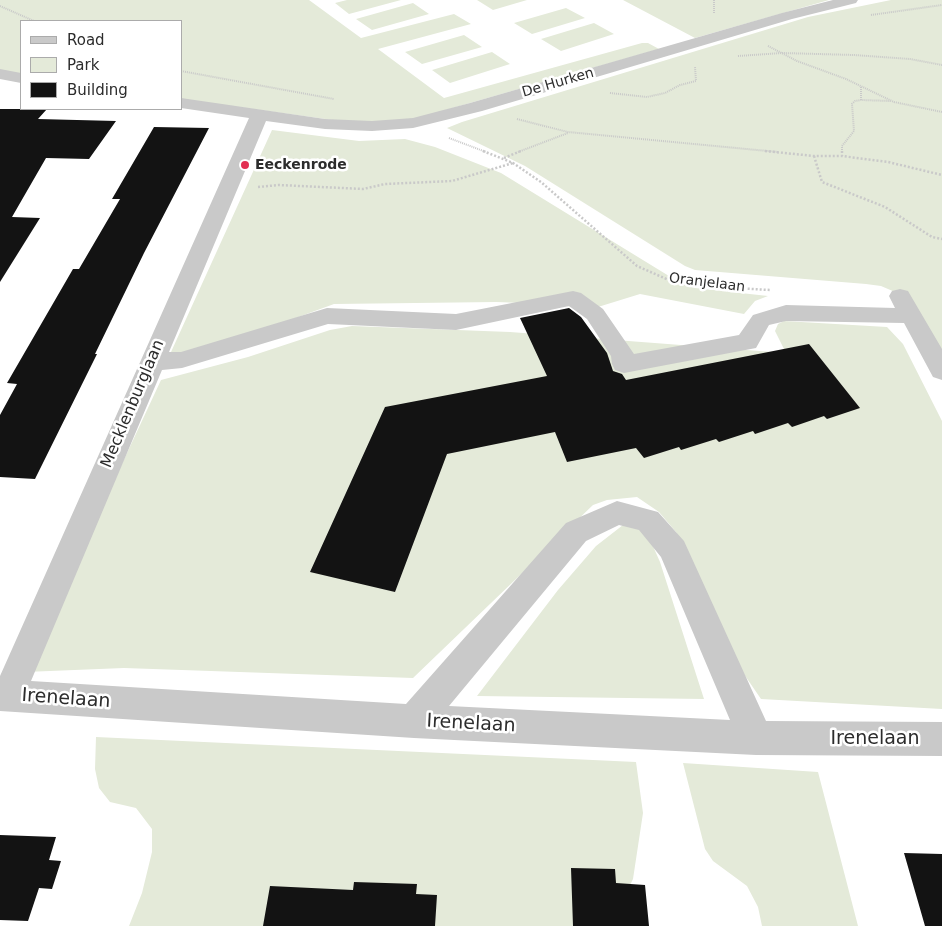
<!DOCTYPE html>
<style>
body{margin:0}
#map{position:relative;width:942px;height:926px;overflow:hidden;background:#fff;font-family:"DejaVu Sans",sans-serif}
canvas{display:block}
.legend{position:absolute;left:20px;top:20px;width:162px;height:90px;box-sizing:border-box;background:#fff;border:1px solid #ababab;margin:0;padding:6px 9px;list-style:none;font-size:15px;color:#2c2c2c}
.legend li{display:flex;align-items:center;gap:10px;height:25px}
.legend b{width:25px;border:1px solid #ababab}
</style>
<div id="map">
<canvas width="942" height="926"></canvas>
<ul class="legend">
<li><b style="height:6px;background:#c9c9c9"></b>Road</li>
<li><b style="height:14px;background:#e4ead9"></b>Park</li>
<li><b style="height:14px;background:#131313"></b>Building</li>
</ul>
</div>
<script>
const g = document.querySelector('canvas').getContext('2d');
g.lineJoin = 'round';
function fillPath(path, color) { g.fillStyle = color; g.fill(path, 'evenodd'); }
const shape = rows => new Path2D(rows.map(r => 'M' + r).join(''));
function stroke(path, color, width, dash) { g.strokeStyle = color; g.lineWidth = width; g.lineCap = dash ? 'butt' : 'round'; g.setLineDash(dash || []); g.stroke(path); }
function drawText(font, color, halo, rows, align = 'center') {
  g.font = font + ' "DejaVu Sans",sans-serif'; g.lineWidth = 5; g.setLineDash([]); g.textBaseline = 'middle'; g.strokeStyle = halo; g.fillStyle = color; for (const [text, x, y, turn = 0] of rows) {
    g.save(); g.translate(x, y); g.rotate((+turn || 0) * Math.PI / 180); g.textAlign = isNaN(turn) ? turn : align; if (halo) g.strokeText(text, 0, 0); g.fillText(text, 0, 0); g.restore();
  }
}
fillPath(shape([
 [0,0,309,0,361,38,454,14,471,24,378,49,444,98,642,43,648,43,659,49,407,121,347,122,181,99,181,21,21,21,21,74,0,71],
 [347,0,401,0,349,14,335,3],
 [477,0,527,0,493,10],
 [623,0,829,0,695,38],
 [891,0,942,0,942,353,902,295,881,286,866,284,695,270,685,266,525,166,447,128,462,122,808,17],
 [413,3,429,14,372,30,356,19],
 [566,8,585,18,532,34,514,23],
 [594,23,614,34,561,51,541,39],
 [464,35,482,47,422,64,405,52],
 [492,52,510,64,450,83,432,70],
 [272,130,359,141,405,139,435,147,501,173,682,284,695,288,768,296,755,301,744,314,640,294,585,311,582,308,550,304,496,302,334,304,227,343,191,352,171,352],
 [784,321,887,327,903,344,942,421,942,709,761,699,737,664,676,532,659,512,637,497,607,500,593,505,413,678,124,668,25,672,161,380,248,357,330,330,352,326,510,332,786,353,775,331,778,324],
 [637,524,652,544,660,562,704,699,477,696,558,590,596,546,623,525],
 [96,737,636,762,643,813,633,879,610,926,129,926,142,893,152,852,152,829,136,808,110,802,99,788,95,769],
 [683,763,818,772,858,926,762,926,758,907,747,886,713,861,705,849]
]), '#e4ead9');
fillPath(shape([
 [0,109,47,109,38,119,116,121,89,159,46,158,12,217,40,218,0,282],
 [154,127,209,128,144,253,95,354,97,354,35,479,0,477,0,415,17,384,7,383,73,269,79,269,120,199,112,199],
 [569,308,581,317,607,353,613,371,622,374,626,380,809,344,860,408,827,419,824,416,792,427,788,423,755,434,753,431,719,442,716,439,681,450,679,447,644,458,636,448,567,462,555,432,447,454,395,592,310,572,385,407,547,376,520,318],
 [0,835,56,837,49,860,61,861,52,889,39,888,28,921,0,920],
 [904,853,942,854,942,926,925,926],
 [571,868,615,869,616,883,645,885,649,926,573,926],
 [354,882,417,884,416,894,437,895,435,926,263,926,270,886,353,890]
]), '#131313');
stroke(shape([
 [714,0,714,14],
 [0,6,34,21],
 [871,15,942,5],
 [768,46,797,61,846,79,894,102,942,112],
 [738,56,782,53,854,55,910,59,942,65],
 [181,71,334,99],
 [861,87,861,100],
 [610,93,647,97,665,93,680,85,696,81,695,67],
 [517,119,568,132,778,152],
 [449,138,486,152],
 [518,152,568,133],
 [842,152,842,146,854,131,852,104,855,101,861,100,891,101]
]), '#c9c9c9', 2, [1, 1]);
stroke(shape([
 [483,151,513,163,541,182,637,266,671,281,716,287,770,290],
 [765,151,814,156,842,156,888,162,942,175],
 [842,151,842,156],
 [814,156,822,182,885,207,932,237,942,239],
 [504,158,521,151],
 [258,187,279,185,363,189,385,184,452,181,513,163]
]), '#c9c9c9', 2.5, [2, 2]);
fillPath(shape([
 [833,0,858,0,856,3,792,19,482,111,413,128,372,131,325,129,266,121,169,352,181,352,327,308,456,314,573,291,581,293,603,309,634,354,739,335,753,315,786,305,895,308,889,296,892,291,900,289,908,291,942,349,942,380,933,377,904,323,786,321,769,325,756,348,624,373,615,370,612,364,611,356,587,319,569,306,456,330,328,324,182,368,162,370,31,681,406,704,566,523,617,501,658,512,684,541,766,721,942,722,942,756,756,755,414,738,0,711,0,676,249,118,181,108,181,98,325,119,372,121,413,118,470,103,782,13,833,0],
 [619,525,639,530,661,557,730,720,449,706,586,541,619,525],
 [0,69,21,73,21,83,0,79,0,69]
]), '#c9c9c9');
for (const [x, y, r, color] of [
 [245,165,5,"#e22f52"]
]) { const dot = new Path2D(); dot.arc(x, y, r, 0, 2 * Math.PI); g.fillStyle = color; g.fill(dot); stroke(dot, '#fff', 2); }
drawText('14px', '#2c2c2c', '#fff', [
 ["De Hurken",558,83,-16],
 ["Oranjelaan",707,283,7]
]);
drawText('bold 14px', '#2c2c2c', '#fff', [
 ["Eeckenrode",255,165]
], 'left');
drawText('16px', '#2c2c2c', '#fff', [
 ["Mecklenburglaan",133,404,-67]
]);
drawText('19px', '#2c2c2c', '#fff', [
 ["Irenelaan",66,699,4],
 ["Irenelaan",471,724,3],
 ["Irenelaan",875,739]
]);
</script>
